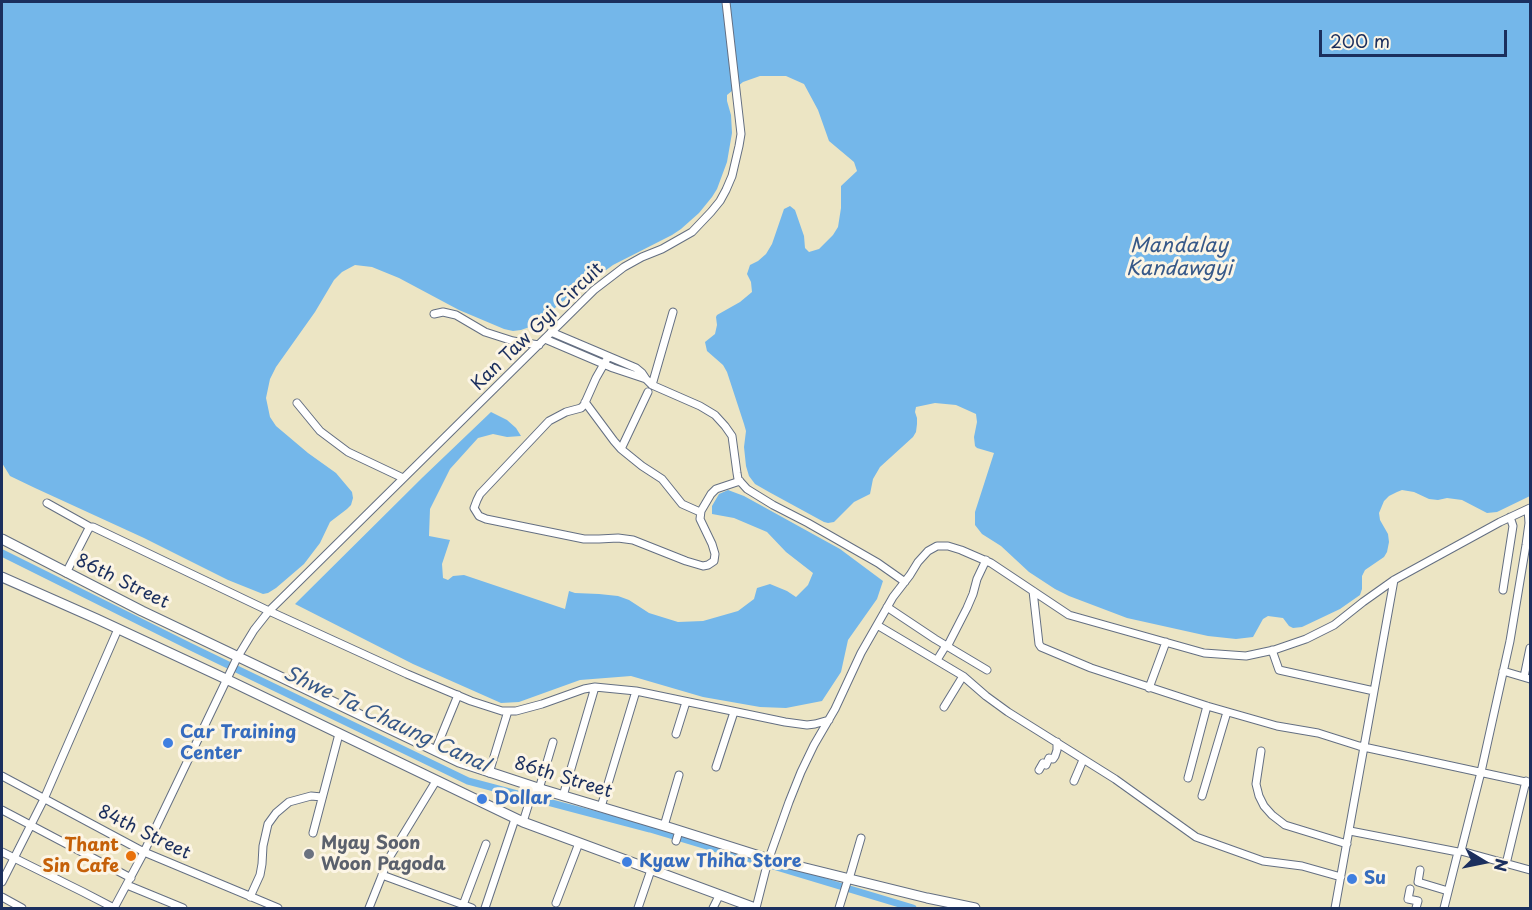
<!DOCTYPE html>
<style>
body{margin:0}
#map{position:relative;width:1532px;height:910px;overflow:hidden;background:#ece5c4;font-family:"Playpen Sans",sans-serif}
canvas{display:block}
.frame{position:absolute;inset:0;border:3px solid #1b2f5e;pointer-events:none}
.north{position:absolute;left:1454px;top:832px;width:60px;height:60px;-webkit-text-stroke:4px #fcf5e5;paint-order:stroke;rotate:100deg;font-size:16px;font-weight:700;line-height:24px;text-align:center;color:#1b2f5e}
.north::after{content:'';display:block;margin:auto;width:21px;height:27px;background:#1b2f5e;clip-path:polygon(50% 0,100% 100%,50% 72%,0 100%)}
.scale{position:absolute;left:1319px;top:30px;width:188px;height:27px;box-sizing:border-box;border:3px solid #1b2f5e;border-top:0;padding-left:8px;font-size:18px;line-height:21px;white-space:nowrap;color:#1b2f5e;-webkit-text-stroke:4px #fcf5e5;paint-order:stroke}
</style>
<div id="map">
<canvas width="1532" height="910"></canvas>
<div class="frame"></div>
<div class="north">N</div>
<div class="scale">200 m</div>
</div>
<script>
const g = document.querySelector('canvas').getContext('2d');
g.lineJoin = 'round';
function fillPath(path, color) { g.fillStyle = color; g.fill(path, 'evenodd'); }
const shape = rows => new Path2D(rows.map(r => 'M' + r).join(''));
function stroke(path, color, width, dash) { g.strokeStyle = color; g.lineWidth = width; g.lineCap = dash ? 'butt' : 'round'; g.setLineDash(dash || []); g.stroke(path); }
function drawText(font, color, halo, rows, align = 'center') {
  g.font = font + ' "Playpen Sans",sans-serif'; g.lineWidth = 6; g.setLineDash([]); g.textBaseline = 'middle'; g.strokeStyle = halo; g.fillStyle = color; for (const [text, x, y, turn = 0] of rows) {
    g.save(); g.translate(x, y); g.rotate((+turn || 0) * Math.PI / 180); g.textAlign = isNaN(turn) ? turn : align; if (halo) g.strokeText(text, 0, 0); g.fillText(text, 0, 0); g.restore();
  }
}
fillPath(shape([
 [2,2,1530,2,1530,496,1497,512,1487,513,1462,500,1447,498,1438,500,1429,499,1414,492,1402,490,1397,492,1389,496,1384,501,1379,513,1380,520,1388,534,1389,542,1387,552,1384,557,1365,570,1362,576,1362,589,1360,595,1340,609,1302,627,1293,628,1289,626,1283,618,1268,616,1263,619,1253,637,1236,639,1208,636,1127,618,1069,596,1055,589,1029,572,1001,546,982,534,975,525,975,512,994,453,977,448,975,446,974,437,977,422,976,414,956,405,935,403,916,407,915,412,917,418,917,424,916,432,913,437,880,467,873,479,870,494,854,502,834,522,828,523,824,522,769,492,755,484,749,476,746,466,744,447,746,431,744,424,727,372,723,365,707,351,705,342,715,334,717,325,716,317,717,315,740,302,752,292,751,282,747,274,750,265,758,261,766,254,772,244,784,209,790,206,795,210,804,236,805,248,809,252,819,249,833,235,838,227,841,208,841,186,857,171,854,162,829,141,818,110,804,84,786,76,760,76,743,82,727,95,727,101,731,115,732,133,727,162,717,189,712,197,699,213,681,229,672,235,613,265,562,302,535,325,521,330,513,331,504,329,459,310,399,278,372,267,355,265,342,272,334,280,315,312,276,367,270,379,266,398,270,417,276,426,308,453,336,473,352,492,353,498,351,505,347,509,330,522,320,543,304,564,276,588,268,593,263,594,228,580,144,538,35,488,10,476,2,463],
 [491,412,507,420,516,428,521,436,507,437,493,434,478,438,450,469,430,509,429,536,450,540,442,564,443,578,448,580,453,576,464,575,565,609,569,591,575,593,599,594,618,596,629,600,649,613,678,622,703,621,738,611,754,599,757,588,770,584,787,591,796,597,808,585,813,573,786,552,767,532,734,518,712,514,712,506,719,494,728,490,744,496,840,549,883,581,877,599,848,640,841,672,822,701,786,708,760,707,703,697,631,676,580,680,519,702,501,703,413,664,295,604,423,477]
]), '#74b7ea');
stroke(shape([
 [2,553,189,646,468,781,650,829,913,908]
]), '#74b7ea', 7);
const minor = shape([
 [434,314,443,312,456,315,485,332,513,341,539,345],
 [551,332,636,368,642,373,646,379,652,385,700,406,715,415,725,426,732,436,737,473,738,479,747,489,773,505,808,523,878,563,905,582],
 [545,339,613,368,646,379],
 [608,357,596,378,584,405,581,408,566,412,549,421,480,494,477,500,474,508,479,516,486,519,584,539,599,539,618,538,633,540,686,561,703,566,708,565,714,561,715,554,712,544,700,519,701,511,711,494,716,489,740,481],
 [652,385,673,312],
 [585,402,614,441,621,449,642,466,662,479,682,504,700,512],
 [297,403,320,431,348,452,403,478],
 [621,449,648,392],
 [47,503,90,527],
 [66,573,88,530,90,527,93,527,269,611,407,674,471,701,502,711,516,711,542,704,584,689,595,687,636,691,785,722,807,725,815,724,829,720],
 [1503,590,1513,526,1510,517],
 [1033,591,1039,644,1041,647,1091,668,1207,706,1277,726,1318,733,1359,746,1530,783],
 [887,607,935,639,987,670],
 [877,625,963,676,986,696,1008,712,1115,779,1196,837,1263,861,1302,866,1341,877],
 [1272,650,1279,670,1374,691],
 [937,660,945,647,948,645,967,608,973,594,977,579,986,560],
 [1503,671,1530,679],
 [1524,677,1530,648],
 [1149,688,1166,642],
 [944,707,963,676],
 [676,734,686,702],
 [435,751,458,695],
 [1261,751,1256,784,1259,796,1264,806,1272,815,1285,825,1347,844],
 [716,767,734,712],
 [1039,770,1043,763,1046,765,1049,758,1053,759,1055,756,1057,750,1057,742],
 [489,773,508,711],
 [2,776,144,852,278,908],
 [1188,778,1207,706],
 [1074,781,1083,760],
 [539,789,553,742],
 [563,796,595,687],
 [1202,796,1227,712],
 [601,807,636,691],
 [2,810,131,878],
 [523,822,534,787],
 [664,826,679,775],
 [1350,831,1458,852],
 [313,833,339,734],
 [676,841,679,831],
 [1461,851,1530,870],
 [2,852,83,892,114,908],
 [1506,864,1526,781],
 [1420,870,1418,882,1448,891],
 [382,875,472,908],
 [849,879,861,838],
 [2,882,44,799,118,629],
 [127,885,183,908],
 [1410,889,1408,899,1418,901,1416,908],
 [2,897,22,908],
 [250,897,260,875,262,864,263,846,268,824,276,813,289,802,311,796,322,797],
 [556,903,579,843],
 [463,905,486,844],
 [114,908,144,852,237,658,254,630,269,611,594,290,624,267,642,257,662,249,692,232,711,212,720,201,726,190,732,176,739,146,741,134,726,2],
 [369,908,389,858,436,781],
 [485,908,515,819],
 [638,908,651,870],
 [713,908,719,896],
 [756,908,768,861,789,802,801,772,814,745,835,709,861,653,893,597,910,575,918,562,928,551,937,546,948,546,961,550,991,563,1069,615,1204,653,1246,656,1274,650,1306,639,1334,625,1363,602,1394,580,1500,522,1530,508],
 [839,908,848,879],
 [1335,908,1394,580],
 [1444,908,1458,852,1461,851,1481,772,1510,641,1526,545,1529,523,1528,509]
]);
const major = shape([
 [2,539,142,611,459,762,544,790,671,828,769,859,927,898,975,908],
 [2,577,97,619,226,679,523,822,755,908]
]);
stroke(minor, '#646f82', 9);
stroke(major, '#646f82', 11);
stroke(minor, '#fff', 7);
stroke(major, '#fff', 9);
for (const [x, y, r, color] of [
 [168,743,6,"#3f7fe0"],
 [482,799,6,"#3f7fe0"],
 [309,854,6,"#6b7280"],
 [131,856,6,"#e8710a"],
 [627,862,6,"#3f7fe0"],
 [1352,879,6,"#3f7fe0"]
]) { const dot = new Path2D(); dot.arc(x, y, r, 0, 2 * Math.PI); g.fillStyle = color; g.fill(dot); stroke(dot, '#fcf5e5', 2); }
drawText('18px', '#1b2f5e', '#fcf5e5', [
 ["Kan Taw Gyi Circuit",538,327,-44],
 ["86th Street",122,582,26],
 ["86th Street",563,778,17],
 ["84th Street",144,833,26]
]);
drawText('bold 18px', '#366cbe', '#fcf5e5', [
 ["Car Training",180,733],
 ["Center",180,754],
 ["Dollar",494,799],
 ["Kyaw Thiha Store",639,862],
 ["Su",1364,879]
], 'left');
drawText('bold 18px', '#5b616d', '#fcf5e5', [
 ["Myay Soon",321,844],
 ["Woon Pagoda",321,865]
], 'left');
drawText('bold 18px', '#c56008', '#fcf5e5', [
 ["Thant",119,846],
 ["Sin Cafe",119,867]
], 'right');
drawText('italic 20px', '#365888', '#fcf5e5', [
 ["Mandalay",1179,246],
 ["Kandawgyi",1179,269],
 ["Shwe Ta Chaung Canal",386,720,25]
]);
</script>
